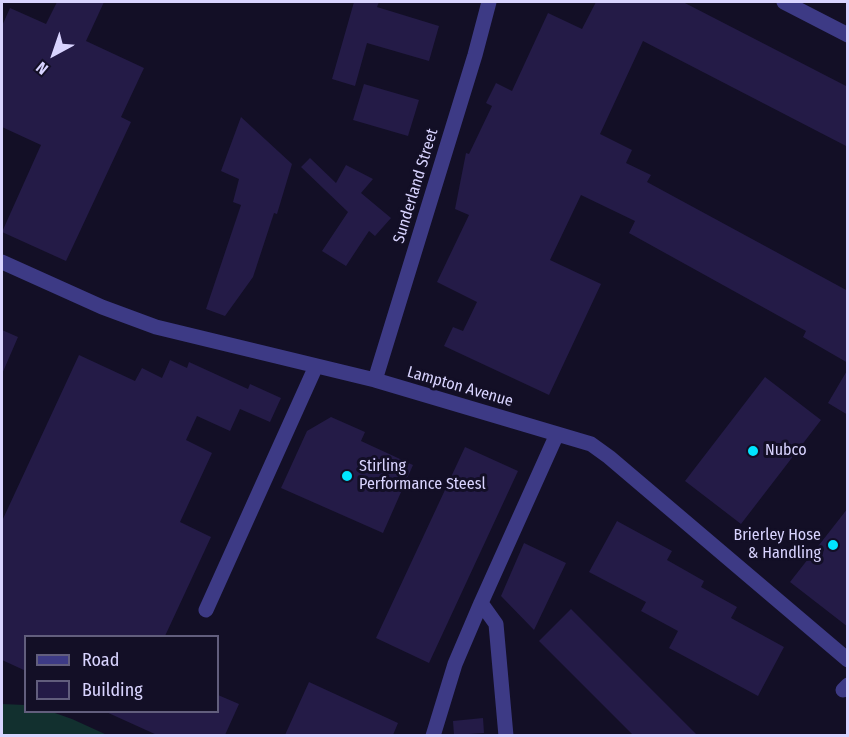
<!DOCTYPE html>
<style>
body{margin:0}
#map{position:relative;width:849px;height:737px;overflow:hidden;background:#130f26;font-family:"Fira Sans Condensed",sans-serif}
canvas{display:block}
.frame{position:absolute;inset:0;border:3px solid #d9d4ff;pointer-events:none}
.legend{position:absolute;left:24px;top:635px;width:195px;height:78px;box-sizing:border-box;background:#130f26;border:2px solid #625e7d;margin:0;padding:8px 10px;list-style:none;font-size:18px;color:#d9d4ff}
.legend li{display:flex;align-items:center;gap:12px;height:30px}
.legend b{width:30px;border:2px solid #625e7d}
.north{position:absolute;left:24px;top:24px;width:60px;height:60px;-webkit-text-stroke:4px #130f26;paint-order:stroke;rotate:220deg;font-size:16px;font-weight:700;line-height:24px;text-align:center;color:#d9d4ff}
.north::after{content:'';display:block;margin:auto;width:21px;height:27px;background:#d9d4ff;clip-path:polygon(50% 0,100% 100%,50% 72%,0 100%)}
</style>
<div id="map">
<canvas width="849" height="737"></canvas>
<div class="frame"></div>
<ul class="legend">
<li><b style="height:8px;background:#3d3a85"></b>Road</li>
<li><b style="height:16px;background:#241b47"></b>Building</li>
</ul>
<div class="north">N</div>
</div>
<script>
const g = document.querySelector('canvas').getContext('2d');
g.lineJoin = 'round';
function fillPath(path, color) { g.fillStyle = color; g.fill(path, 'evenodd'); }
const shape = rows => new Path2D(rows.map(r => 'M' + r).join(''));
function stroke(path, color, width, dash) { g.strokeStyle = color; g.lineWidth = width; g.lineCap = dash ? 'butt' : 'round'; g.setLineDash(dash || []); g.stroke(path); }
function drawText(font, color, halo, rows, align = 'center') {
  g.font = font + ' "Fira Sans Condensed",sans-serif'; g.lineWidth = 6; g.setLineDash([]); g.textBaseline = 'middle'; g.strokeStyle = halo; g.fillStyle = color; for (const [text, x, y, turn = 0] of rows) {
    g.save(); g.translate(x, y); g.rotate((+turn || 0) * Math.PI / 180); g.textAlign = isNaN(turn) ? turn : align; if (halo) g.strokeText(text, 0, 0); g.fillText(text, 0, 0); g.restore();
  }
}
fillPath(shape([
 [2,704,25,705,26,712,52,712,72,719,107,735,2,735]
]), '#12302f');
fillPath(shape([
 [57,2,104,2,86,41,144,68,121,117,131,122,66,261,2,232,41,145,2,127,2,26,10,8,46,24],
 [354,2,379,2,377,7,439,26,429,61,367,43,355,86,332,79],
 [596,2,683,2,848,87,848,147,643,41,600,134,632,150,626,163,651,175,647,182,848,291,848,363,803,337,806,331,629,233,635,221,581,195,550,260,601,284,549,395,444,346,453,327,463,331,477,302,437,282,469,215,455,209,466,153,469,154,492,106,486,103,496,83,512,91,548,13,582,29],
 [364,84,419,100,408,136,353,120],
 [241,117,292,164,277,214,274,213,253,277,225,316,206,309,241,205,233,202,239,179,221,171],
 [310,158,336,183,346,165,373,179,361,193,391,218,375,236,369,231,346,266,322,251,348,212,301,167],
 [2,330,18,337,2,374],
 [79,355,135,381,142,368,162,378,170,360,187,368,189,362,248,389,250,384,281,398,270,422,240,409,230,431,197,416,186,440,212,453,180,522,211,537,165,636,26,636,26,671,2,660,2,521],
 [848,369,848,415,828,403],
 [765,377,821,420,741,524,685,481],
 [331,417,365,432,361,441,413,465,383,533,281,488,307,431],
 [465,447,518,471,429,663,376,638],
 [848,508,848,627,790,582],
 [617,521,672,551,667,560,704,581,701,587,737,607,731,618,784,647,758,696,669,648,678,631,641,611,646,602,589,572],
 [524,543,566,563,534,630,501,596],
 [571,609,697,735,633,735,539,641],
 [309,682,398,723,393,735,285,735],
 [218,695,239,704,225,735,157,735,104,711,218,711],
 [483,718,484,733,454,735,453,721]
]), '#241b47');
stroke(shape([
 [784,2,848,35],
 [2,262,102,307,156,327,375,380,591,444,609,457,848,660],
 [375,380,475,55,489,2],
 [206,610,316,366],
 [843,690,848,685],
 [433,736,455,664,481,603],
 [506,736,496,624,481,603,557,434]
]), '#3d3a85', 15);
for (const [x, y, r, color] of [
 [753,451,6,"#00e5ff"],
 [347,476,6,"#00e5ff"],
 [833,545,6,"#00e5ff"]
]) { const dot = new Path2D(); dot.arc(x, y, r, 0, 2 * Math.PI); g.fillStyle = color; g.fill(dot); stroke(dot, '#130f26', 2); }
drawText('16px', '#d9d4ff', '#130f26', [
 ["Sunderland Street",416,186,-73],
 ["Lampton Avenue",460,387,16]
]);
drawText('16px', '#d9d4ff', '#130f26', [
 ["Nubco",765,451],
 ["Stirling",359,467],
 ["Performance Steesl",359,485],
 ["Brierley Hose",821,536,"right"],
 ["& Handling",821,554,"right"]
], 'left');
</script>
